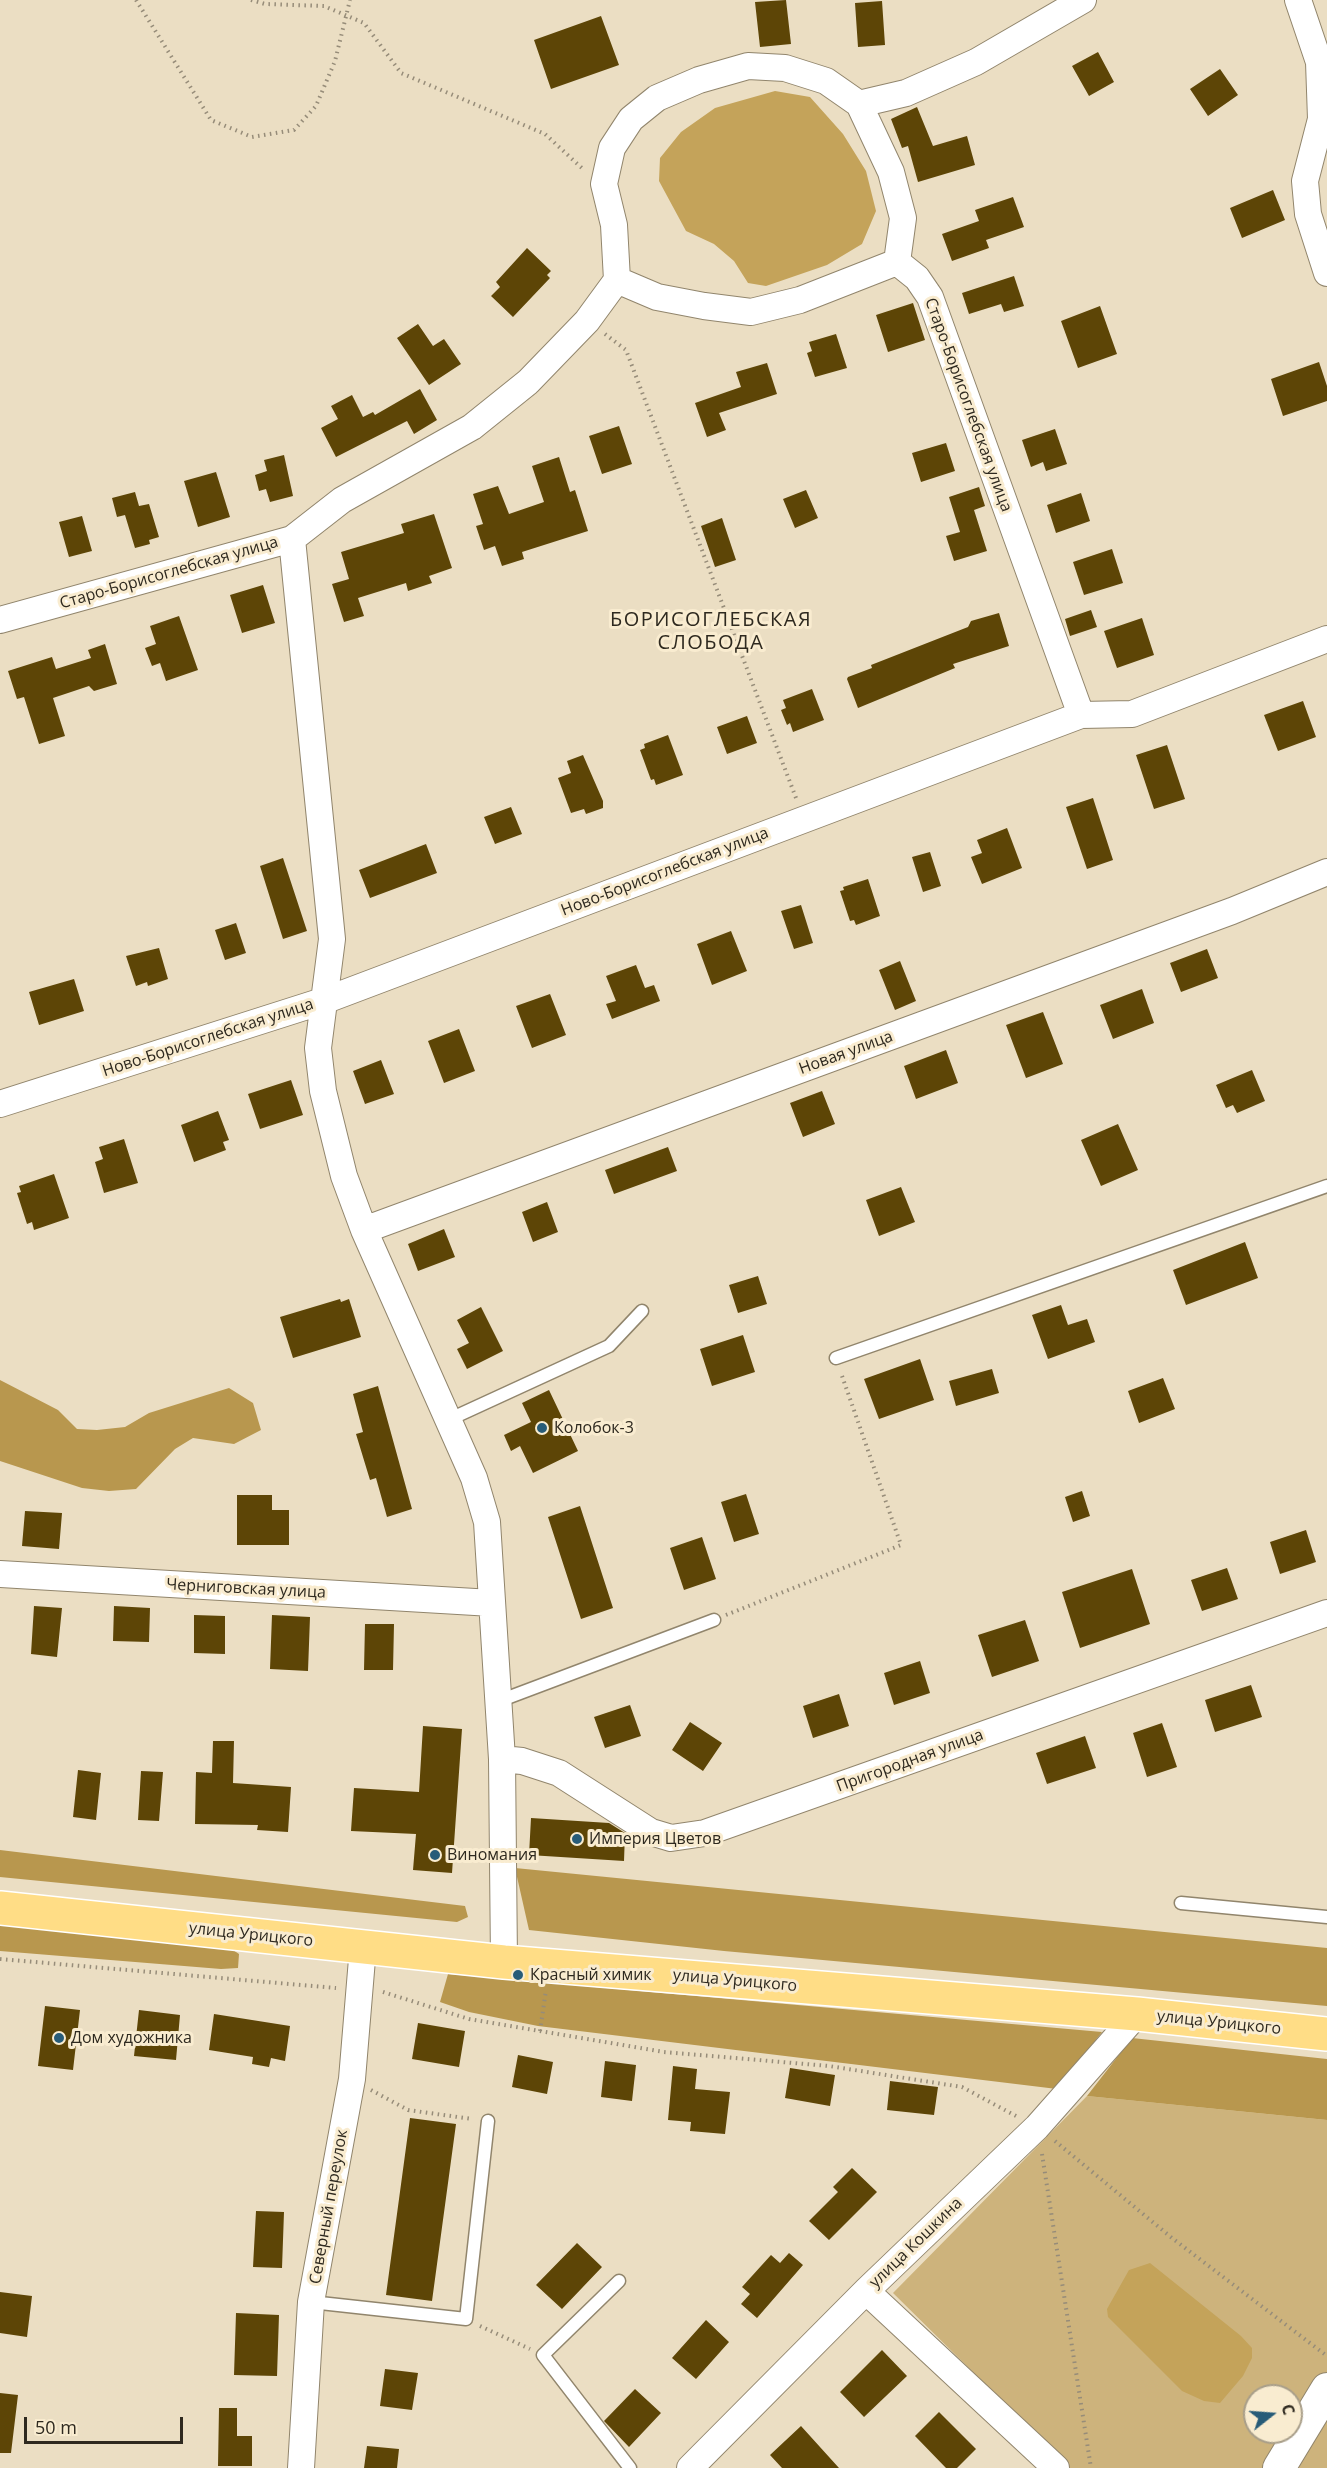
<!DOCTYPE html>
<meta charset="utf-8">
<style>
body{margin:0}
#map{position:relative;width:1327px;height:2468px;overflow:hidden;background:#ebdec3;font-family:"Open Sans",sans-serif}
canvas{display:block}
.north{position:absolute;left:1243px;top:2384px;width:60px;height:60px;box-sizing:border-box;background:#f9ecd0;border:2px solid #a89e89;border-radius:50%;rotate:73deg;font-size:16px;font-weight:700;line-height:24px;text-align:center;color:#2e291f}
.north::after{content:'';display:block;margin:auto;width:21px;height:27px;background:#285c78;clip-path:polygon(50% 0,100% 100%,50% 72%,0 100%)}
.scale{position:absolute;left:24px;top:2417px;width:159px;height:27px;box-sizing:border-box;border:3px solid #2e291f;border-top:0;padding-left:8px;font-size:18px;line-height:21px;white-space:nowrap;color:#2e291f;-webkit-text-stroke:4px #f9ecd0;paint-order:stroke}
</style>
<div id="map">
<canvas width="1327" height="2468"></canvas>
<div class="north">С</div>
<div class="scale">50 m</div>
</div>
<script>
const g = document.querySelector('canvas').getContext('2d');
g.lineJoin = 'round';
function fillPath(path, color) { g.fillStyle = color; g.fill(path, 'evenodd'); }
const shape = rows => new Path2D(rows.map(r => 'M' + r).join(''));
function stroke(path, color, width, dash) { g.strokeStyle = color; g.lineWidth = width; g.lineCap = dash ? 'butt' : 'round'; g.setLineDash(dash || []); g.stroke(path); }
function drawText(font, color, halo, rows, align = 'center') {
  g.font = font + ' "Open Sans",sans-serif'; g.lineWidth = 6; g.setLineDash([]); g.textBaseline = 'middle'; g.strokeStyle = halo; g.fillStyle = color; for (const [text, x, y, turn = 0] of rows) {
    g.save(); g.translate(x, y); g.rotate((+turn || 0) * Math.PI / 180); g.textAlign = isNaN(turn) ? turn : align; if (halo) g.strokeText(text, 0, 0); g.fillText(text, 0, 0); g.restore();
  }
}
fillPath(shape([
 [1087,2096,1327,2120,1327,2468,1070,2468,893,2293],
 [1255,2396,1291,2396,1291,2432,1255,2432]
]), '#cdb37c');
fillPath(shape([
 [0,1380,58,1410,77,1429,97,1430,125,1427,149,1413,229,1388,253,1403,261,1430,234,1444,193,1438,175,1449,136,1489,109,1491,82,1488,0,1461],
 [0,1850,465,1906,468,1917,457,1922,0,1877],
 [515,1868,1327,1948,1327,2006,724,1951,529,1930],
 [0,1922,221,1942,239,1954,238,1968,221,1969,0,1951],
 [448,1974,1102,2032,1057,2089,538,2026,469,2012,440,2002],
 [1132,2038,1327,2059,1327,2120,1087,2096]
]), '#b8974e');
fillPath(shape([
 [775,91,810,97,843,134,866,171,876,211,862,244,827,265,766,286,748,283,734,261,714,244,686,231,659,181,660,158,681,132,715,108],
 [1150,2263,1241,2336,1252,2348,1252,2358,1243,2376,1220,2403,1204,2401,1182,2391,1108,2317,1107,2309,1129,2270]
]), '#c4a35a');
fillPath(shape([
 [786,0,791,44,760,47,755,2],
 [882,1,885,45,858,47,855,3],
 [601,16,619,65,551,89,534,40],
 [1098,52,1114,82,1089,96,1072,66],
 [1220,69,1238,95,1208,116,1190,89],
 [917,107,933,146,967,136,975,165,918,182,908,146,902,148,891,119],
 [1273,190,1285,220,1242,238,1230,208],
 [1013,197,1024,227,986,240,989,248,952,261,942,234,979,221,975,210],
 [527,248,551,271,547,275,550,278,513,317,491,296,500,287,496,282],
 [1014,276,1024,306,1004,312,1001,304,969,314,962,293],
 [913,303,925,340,888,352,876,315],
 [1100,306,1117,354,1078,368,1061,321],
 [418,324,433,346,444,339,461,364,429,385,397,338],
 [836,334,847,368,815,377,807,353,812,351,809,342],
 [1319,362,1327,386,1327,401,1283,416,1271,379],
 [767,363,777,394,719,413,726,430,707,437,695,403,741,387,736,372],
 [420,389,437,420,414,434,407,421,336,457,321,428,338,419,331,406,352,395,363,417,373,412,375,415],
 [619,426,632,464,602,474,589,436],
 [1055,429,1067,464,1046,471,1043,462,1031,467,1022,440],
 [946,443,955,471,921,482,912,453],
 [284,455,293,496,270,502,266,489,259,491,255,475,267,471,264,460],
 [559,457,570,492,575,490,588,531,522,552,524,559,502,566,495,546,484,550,476,526,483,524,473,494,498,486,509,514,544,502,532,466],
 [216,472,230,517,198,527,184,481],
 [979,487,985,506,974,510,987,551,954,561,946,536,960,532,949,497],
 [806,490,818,518,795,528,783,499],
 [135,492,139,506,149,504,159,537,149,540,150,544,135,548,125,515,117,517,112,498],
 [1081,493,1090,521,1056,533,1047,505],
 [434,514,452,568,429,576,432,583,408,591,406,583,358,598,364,616,344,622,332,584,349,579,341,552,404,533,401,524],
 [82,516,92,551,69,557,59,522],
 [722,518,736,560,715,567,701,526],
 [1112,549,1123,583,1084,595,1073,562],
 [263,585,275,623,242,633,230,595],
 [1091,610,1097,627,1070,636,1065,619],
 [999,613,1009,646,953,664,955,668,858,708,847,679,848,677,872,668,871,665,968,627,971,621],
 [179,616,198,670,166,681,160,663,152,666,145,648,156,644,150,626],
 [1142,618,1154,655,1117,668,1104,631],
 [105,644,117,684,94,691,89,686,53,698,65,736,39,744,24,697,17,699,8,671,52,657,56,669,91,658,88,650],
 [812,689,824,720,793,732,790,723,787,725,781,710,786,708,783,700],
 [1303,701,1316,737,1278,751,1264,715],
 [747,716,757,743,727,754,717,727],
 [668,735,683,775,656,785,654,779,651,780,640,750,645,748,644,744],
 [1167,745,1185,799,1154,809,1136,755],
 [583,755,603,801,603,808,586,814,584,809,571,813,558,778,571,773,567,761],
 [1093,798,1113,860,1087,869,1066,807],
 [511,807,522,834,495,844,484,817],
 [1007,828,1022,868,982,884,971,857,982,853,977,840],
 [426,844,437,873,370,898,359,870],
 [930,852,941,886,923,892,912,857],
 [283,858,307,931,283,939,260,866],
 [868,879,880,916,856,925,854,920,850,921,840,891,844,890,843,887],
 [801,905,813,943,794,949,781,911],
 [236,923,246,953,225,960,215,930],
 [731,931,747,971,712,985,697,944],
 [159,948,168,979,148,986,147,982,136,986,126,956],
 [1207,949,1218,978,1181,992,1170,963],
 [900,961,916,1001,895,1010,879,970],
 [636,965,645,988,654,985,660,1001,612,1019,606,1004,616,1001,606,976],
 [74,979,84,1011,39,1025,29,992],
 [1142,989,1154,1023,1113,1039,1100,1005],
 [550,994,566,1035,532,1048,516,1006],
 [1043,1012,1063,1064,1026,1078,1006,1025],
 [459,1029,475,1071,444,1083,428,1041],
 [946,1050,958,1083,916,1099,904,1066],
 [381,1060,394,1094,365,1104,353,1071],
 [1252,1070,1265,1101,1237,1113,1233,1105,1226,1108,1216,1085],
 [291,1080,303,1115,260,1129,248,1094],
 [822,1091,835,1124,803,1137,790,1103],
 [218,1111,229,1140,223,1142,226,1150,194,1162,181,1125],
 [1118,1124,1138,1170,1101,1186,1081,1140],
 [124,1139,138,1183,104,1193,95,1162,103,1159,99,1147],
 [668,1147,677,1171,614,1194,605,1170],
 [54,1174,69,1218,34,1230,32,1222,27,1224,17,1193,21,1192,19,1186],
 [901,1187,915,1222,879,1236,866,1200],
 [547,1202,558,1232,533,1242,522,1212],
 [444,1229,455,1257,418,1271,408,1244],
 [1245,1242,1258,1278,1186,1305,1173,1270],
 [758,1276,767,1304,738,1313,729,1285],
 [340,1299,341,1302,349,1299,361,1337,293,1358,280,1317],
 [1061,1305,1068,1325,1087,1319,1095,1342,1048,1359,1032,1315],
 [481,1307,503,1351,467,1369,457,1349,469,1343,457,1320],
 [743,1335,755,1372,712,1386,700,1349],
 [920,1359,934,1400,879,1419,864,1379],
 [992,1369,999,1393,956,1406,949,1381],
 [1163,1378,1175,1409,1139,1423,1128,1391],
 [378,1386,412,1509,387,1517,376,1478,370,1480,356,1434,363,1432,353,1394],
 [549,1390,578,1451,533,1473,520,1446,511,1451,504,1435,531,1422,522,1403],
 [1082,1491,1090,1516,1073,1522,1065,1497],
 [746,1494,759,1534,734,1542,721,1502],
 [237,1495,272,1495,272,1510,289,1510,289,1545,237,1545],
 [580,1506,613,1608,581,1619,548,1517],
 [25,1511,62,1513,59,1549,22,1546],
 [1306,1530,1316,1562,1280,1574,1270,1542],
 [702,1537,716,1579,684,1590,670,1548],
 [1227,1568,1238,1599,1202,1611,1191,1580],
 [1132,1569,1150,1624,1080,1648,1062,1592],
 [34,1606,62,1608,57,1657,31,1654],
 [114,1606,150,1608,149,1642,113,1641],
 [194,1615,225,1616,225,1654,194,1653],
 [272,1615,310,1617,308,1671,270,1669],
 [1025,1620,1039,1661,992,1677,978,1635],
 [365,1624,394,1624,393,1670,364,1670],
 [920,1661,930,1693,894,1705,884,1673],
 [1251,1685,1262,1717,1215,1732,1205,1700],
 [839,1694,849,1726,813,1738,803,1706],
 [630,1705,641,1736,605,1748,594,1717],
 [690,1722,722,1743,703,1771,672,1750],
 [1162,1723,1177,1767,1147,1777,1133,1733],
 [423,1726,462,1729,452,1873,413,1870,416,1834,351,1831,354,1788,419,1792],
 [1085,1736,1096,1768,1047,1784,1036,1753],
 [213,1741,234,1741,233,1783,291,1787,288,1832,257,1830,258,1825,195,1824,196,1772,212,1773],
 [78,1770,101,1773,96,1820,73,1817],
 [141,1771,163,1772,159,1821,138,1820],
 [531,1818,609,1823,625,1833,624,1861,529,1855],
 [45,2006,80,2010,73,2070,38,2066],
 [139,2010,180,2015,176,2060,134,2056],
 [214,2014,290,2026,285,2061,271,2058,269,2067,252,2064,253,2057,209,2050],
 [418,2023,465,2031,459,2067,412,2059],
 [518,2055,553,2062,547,2094,512,2087],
 [605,2061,636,2065,632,2101,601,2097],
 [673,2066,697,2069,695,2089,730,2092,725,2134,690,2131,691,2122,668,2120],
 [790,2068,835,2075,830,2106,785,2098],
 [890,2081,938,2087,934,2115,887,2110],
 [410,2118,456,2124,432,2301,386,2295],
 [852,2168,877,2192,829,2240,809,2221,838,2192,833,2187],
 [256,2211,284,2212,282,2268,253,2267],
 [577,2243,602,2267,562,2309,536,2285],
 [789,2253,803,2265,757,2318,741,2304,750,2294,742,2287,771,2255,780,2263],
 [0,2292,32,2296,27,2337,0,2333],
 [236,2313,279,2315,277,2376,234,2375],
 [706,2320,729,2342,696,2379,672,2358],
 [882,2350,907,2376,864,2417,840,2392],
 [385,2369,418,2373,412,2410,380,2406],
 [635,2389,661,2413,629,2447,604,2421],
 [0,2393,18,2395,11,2453,0,2453],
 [219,2408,237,2408,237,2436,252,2436,252,2466,218,2466],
 [939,2412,976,2449,957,2468,946,2468,915,2436],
 [801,2426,839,2468,782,2468,770,2455],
 [367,2446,399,2449,397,2468,364,2468]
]), '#5d4506');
const service = shape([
 [836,1358,1327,1186],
 [448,1420,609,1346,642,1311],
 [499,1701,714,1620],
 [1181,1903,1327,1917],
 [619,2281,543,2355,630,2468],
 [311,2302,466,2319,488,2121]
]);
const minor = shape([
 [1298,0,1319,62,1321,119,1305,181,1308,214,1327,273],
 [859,104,891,172,903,218,897,262,917,278,930,297,1081,715],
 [617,280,657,297,704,306,751,312,800,300,897,262],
 [292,539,332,939,318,1048,323,1091,344,1176,364,1230,474,1478,487,1522,502,1759,504,1962],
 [0,620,292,539,342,500,472,427,528,382,587,321,617,280,614,225,604,184,612,148,631,119,657,98,699,80,748,66,785,68,826,81,859,104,906,93,976,62,1083,0],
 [0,1104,326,1000,1081,715,1132,714,1327,639],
 [364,1230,1232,911,1327,872],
 [0,1574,492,1603],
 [502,1759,522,1761,559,1773,651,1832,671,1838,705,1833,1327,1613],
 [866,2291,1056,2468],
 [301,2468,311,2302,352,2079,363,1947],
 [690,2468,866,2291,1037,2127,1137,2014]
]);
const tertiary = shape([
 [1279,2468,1327,2389]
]);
const primary = shape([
 [0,1908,504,1962,1137,2014,1327,2034]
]);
stroke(service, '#91856c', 15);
stroke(minor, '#91856c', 28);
stroke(tertiary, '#91856c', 34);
stroke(primary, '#fff', 36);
stroke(shape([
 [136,0,211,120,252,137,294,130,316,106,335,61,350,0],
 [251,0,265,4,324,6,364,23,401,73,545,134,584,170],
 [605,334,626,350,796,798],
 [726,1615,901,1545,841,1373],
 [0,1959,336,1988],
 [383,1992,469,2019,664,2052,829,2066,962,2087,1016,2116],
 [540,2031,546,1990],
 [371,2090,408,2110,472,2119],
 [1055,2141,1172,2238,1327,2356],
 [1042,2154,1091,2468],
 [480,2326,530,2349]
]), '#968c79', 4, [1.5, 4.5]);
stroke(service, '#fff', 12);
stroke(minor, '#fff', 26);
stroke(tertiary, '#fff', 32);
stroke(primary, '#ffdd86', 33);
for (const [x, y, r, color] of [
 [542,1428,6,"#285c78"],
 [577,1839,6,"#285c78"],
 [435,1855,6,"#285c78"],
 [518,1975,6,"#285c78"],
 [59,2038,6,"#285c78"]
]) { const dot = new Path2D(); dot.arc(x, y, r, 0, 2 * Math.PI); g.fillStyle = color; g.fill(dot); stroke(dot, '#f9ecd0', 2); }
drawText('16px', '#2e291f', '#f9ecd0', [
 ["Старо-Борисоглебская улица",968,405,70],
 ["Старо-Борисоглебская улица",169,573,-16],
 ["Ново-Борисоглебская улица",665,872,-21],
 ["Ново-Борисоглебская улица",208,1038,-18],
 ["Новая улица",846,1053,-20],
 ["Черниговская улица",246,1589,3],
 ["Пригородная улица",910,1761,-20],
 ["улица Урицкого",251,1935,6],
 ["улица Урицкого",735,1981,5],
 ["улица Урицкого",1219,2023,6],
 ["Северный переулок",329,2207,-80],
 ["улица Кошкина",916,2243,-44]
]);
drawText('16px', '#2e291f', '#f9ecd0', [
 ["Колобок-3",554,1428],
 ["Империя Цветов",589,1839],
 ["Виномания",447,1855],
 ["Красный химик",530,1975],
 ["Дом художника",71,2038]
], 'left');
g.letterSpacing = '1.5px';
drawText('20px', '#2e291f', '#f9ecd0', [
 ["БОРИСОГЛЕБСКАЯ",711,620],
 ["СЛОБОДА",711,643]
]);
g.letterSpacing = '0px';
</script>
